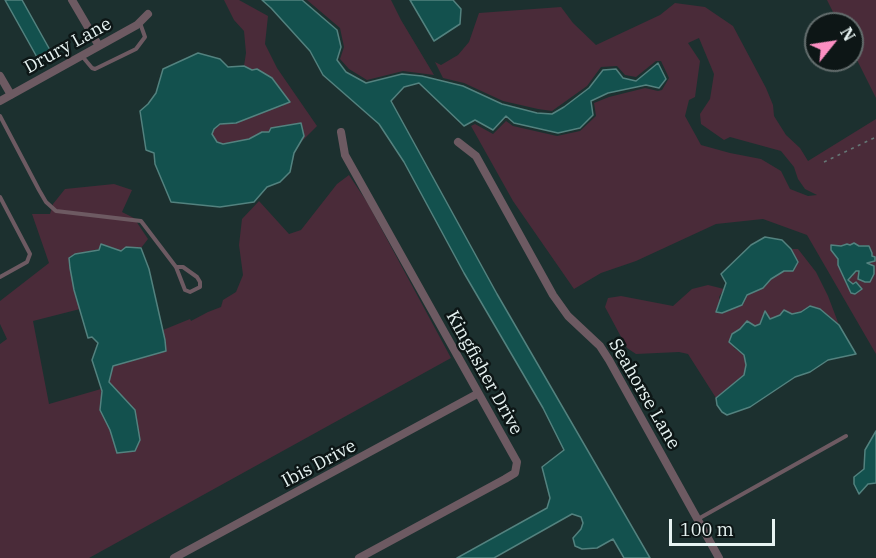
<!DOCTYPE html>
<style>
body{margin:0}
#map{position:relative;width:876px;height:558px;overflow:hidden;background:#1c302f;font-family:"IBM Plex Serif",serif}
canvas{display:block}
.north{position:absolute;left:804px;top:12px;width:60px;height:60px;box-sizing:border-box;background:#0d1616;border:2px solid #646e6e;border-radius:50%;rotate:60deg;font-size:16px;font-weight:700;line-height:24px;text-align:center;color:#e7f3f2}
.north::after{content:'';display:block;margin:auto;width:21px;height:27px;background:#fc8fc2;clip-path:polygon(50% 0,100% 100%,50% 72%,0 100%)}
.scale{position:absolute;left:669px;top:519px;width:106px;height:27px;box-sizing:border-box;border:3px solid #e7f3f2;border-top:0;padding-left:8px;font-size:18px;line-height:21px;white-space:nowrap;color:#e7f3f2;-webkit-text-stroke:4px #0d1616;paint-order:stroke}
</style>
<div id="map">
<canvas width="876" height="558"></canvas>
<div class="north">N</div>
<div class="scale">100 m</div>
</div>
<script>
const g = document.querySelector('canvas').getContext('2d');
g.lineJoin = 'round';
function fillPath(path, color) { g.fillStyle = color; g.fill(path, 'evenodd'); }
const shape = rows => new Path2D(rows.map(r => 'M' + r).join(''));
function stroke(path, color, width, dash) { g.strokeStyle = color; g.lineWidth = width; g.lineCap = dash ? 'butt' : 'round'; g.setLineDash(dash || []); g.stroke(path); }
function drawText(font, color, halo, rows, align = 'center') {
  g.font = font + ' "IBM Plex Serif",serif'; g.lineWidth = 5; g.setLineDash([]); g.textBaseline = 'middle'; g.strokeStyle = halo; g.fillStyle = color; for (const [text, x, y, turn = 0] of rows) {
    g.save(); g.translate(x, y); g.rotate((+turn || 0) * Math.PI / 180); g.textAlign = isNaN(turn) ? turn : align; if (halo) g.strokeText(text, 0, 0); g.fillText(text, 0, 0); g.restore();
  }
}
fillPath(shape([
 [224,0,239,0,268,16,265,44,277,68,317,126,302,141,304,136,301,123,271,128,268,132,257,135,249,139,223,144,217,142,212,134,214,129,221,124,236,123,254,114,283,106,283,91,244,66,246,53,244,31,234,20],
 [307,0,391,0,401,20,434,75,403,71,367,80,349,69,340,59,344,47,340,28],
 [827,0,876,0,876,98,852,50,852,24,839,24],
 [675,3,705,7,733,26,766,88,773,105,774,116,786,135,800,148,808,161,876,119,876,354,807,235,763,219,716,224,636,261,601,273,574,289,513,201,471,126,475,124,493,134,506,121,513,126,557,136,580,131,596,116,594,103,609,97,645,88,658,91,662,90,669,78,661,61,656,61,636,77,625,75,617,66,601,67,587,86,552,111,538,109,503,101,464,83,443,78,435,62,441,65,458,55,469,42,479,13,561,7,573,23,596,45,660,15],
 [699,38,714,74,710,99,700,114,701,124,724,140,730,137,781,151,794,167,798,179,805,189,817,195,808,196,790,189,781,171,761,159,730,153,701,145,685,116,689,100,695,97,700,61,688,43],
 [844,244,869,246,872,252,870,261,867,263,874,266,874,274,865,282,859,279,859,271,853,274,853,276,848,280,849,283,859,284,860,287,851,293,837,257,841,246],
 [349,175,367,202,451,358,89,558,0,558,0,344,7,339,0,324,0,301,49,263,32,214,50,214,53,204,65,189,114,184,132,190,122,212,134,218,148,239,141,248,136,247,121,251,101,244,99,249,75,254,69,258,74,290,80,309,33,321,49,404,101,389,101,410,110,430,117,452,135,410,109,382,113,365,165,351,163,330,190,319,191,321,208,312,221,307,223,300,236,292,243,275,239,245,242,219,259,201,289,234,301,230,337,184],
 [791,249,798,249,816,272,828,296,839,325,820,309,810,306,801,312,781,315,770,319,765,312,760,324,755,326,747,321,740,329,732,334,734,348,744,355,746,365,744,375,716,398,688,354,679,352,636,354,627,348,605,307,608,298,621,296,673,306,692,289,708,285,724,289,719,297,723,313,742,305,747,295,763,288,771,279,784,271,793,271,798,262]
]), '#4a2b39');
const water = shape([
 [5,0,22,0,50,50,38,59,5,0],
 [262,0,302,0,337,30,341,47,337,60,346,72,366,83,402,74,422,76,463,86,502,104,537,113,552,114,564,107,589,88,603,70,616,69,623,78,636,81,658,63,666,79,659,88,646,85,608,93,591,101,593,115,580,128,558,133,514,123,506,116,493,130,475,120,464,126,419,83,404,87,391,101,497,294,650,558,624,558,613,539,597,548,582,549,575,546,573,538,581,529,583,523,581,517,572,514,494,558,457,558,547,508,550,498,542,467,564,450,543,408,464,273,404,162,379,124,323,75,310,51,271,8,262,0],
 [410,0,453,0,461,9,460,24,434,41,410,0],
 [198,53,220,59,228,67,244,66,252,70,257,69,272,78,290,102,236,123,220,124,214,129,212,134,217,142,223,144,249,139,262,132,269,132,271,128,301,123,304,136,294,153,290,172,280,182,267,187,254,202,220,207,171,202,155,164,154,153,146,150,140,111,148,104,156,93,163,69,198,53],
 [765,237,782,240,791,249,798,262,793,271,784,271,771,279,763,288,747,295,742,305,722,313,716,312,726,283,721,274,751,245,765,237],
 [854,243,859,246,869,246,872,253,872,256,875,257,875,261,867,263,874,266,874,274,870,282,865,282,858,279,859,271,856,271,848,280,853,284,856,282,862,289,855,294,851,293,838,265,838,259,831,250,831,245,841,246,847,244,850,245,854,243],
 [101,244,121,251,126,247,141,248,149,269,165,340,166,351,113,366,109,382,135,410,140,440,135,451,117,453,110,430,100,410,102,391,92,360,98,343,92,337,88,338,74,290,70,268,69,258,75,254,99,250,101,244],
 [810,306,820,309,839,325,856,354,828,360,810,372,795,377,750,407,727,415,722,412,717,405,716,398,744,375,746,365,744,355,729,342,732,334,740,329,747,321,755,326,760,324,765,311,770,319,780,315,784,310,792,314,801,312,810,306],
 [876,431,876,483,868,484,859,494,854,484,854,477,864,469,865,450,876,431]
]);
fillPath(water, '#13514e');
stroke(water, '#53827f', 1.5);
stroke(shape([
 [824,162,876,137]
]), '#657675', 1.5, [3, 4.5]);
stroke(shape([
 [82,56,92,68,95,69,136,49,145,37,140,23],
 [0,116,39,190,46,202,56,211,141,221,176,267,185,290,190,292,200,287,200,282,197,277,183,267,176,267],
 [0,197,30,254,27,262,0,277],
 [698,519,846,436]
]), '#6d5a62', 4);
stroke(shape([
 [72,0,99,46],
 [0,76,11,95],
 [0,101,137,25,148,14],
 [341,132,345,155,517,462,515,473,505,479,359,558],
 [458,142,476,156,553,295,568,316,600,346,609,360,719,558],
 [174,558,477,394]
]), '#6d5a62', 8);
drawText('18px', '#e7f3f2', '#0d1616', [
 ["Drury Lane",68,46,-29],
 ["Kingfisher Drive",484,373,61],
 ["Seahorse Lane",644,394,60],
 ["Ibis Drive",319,464,-28]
]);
</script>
